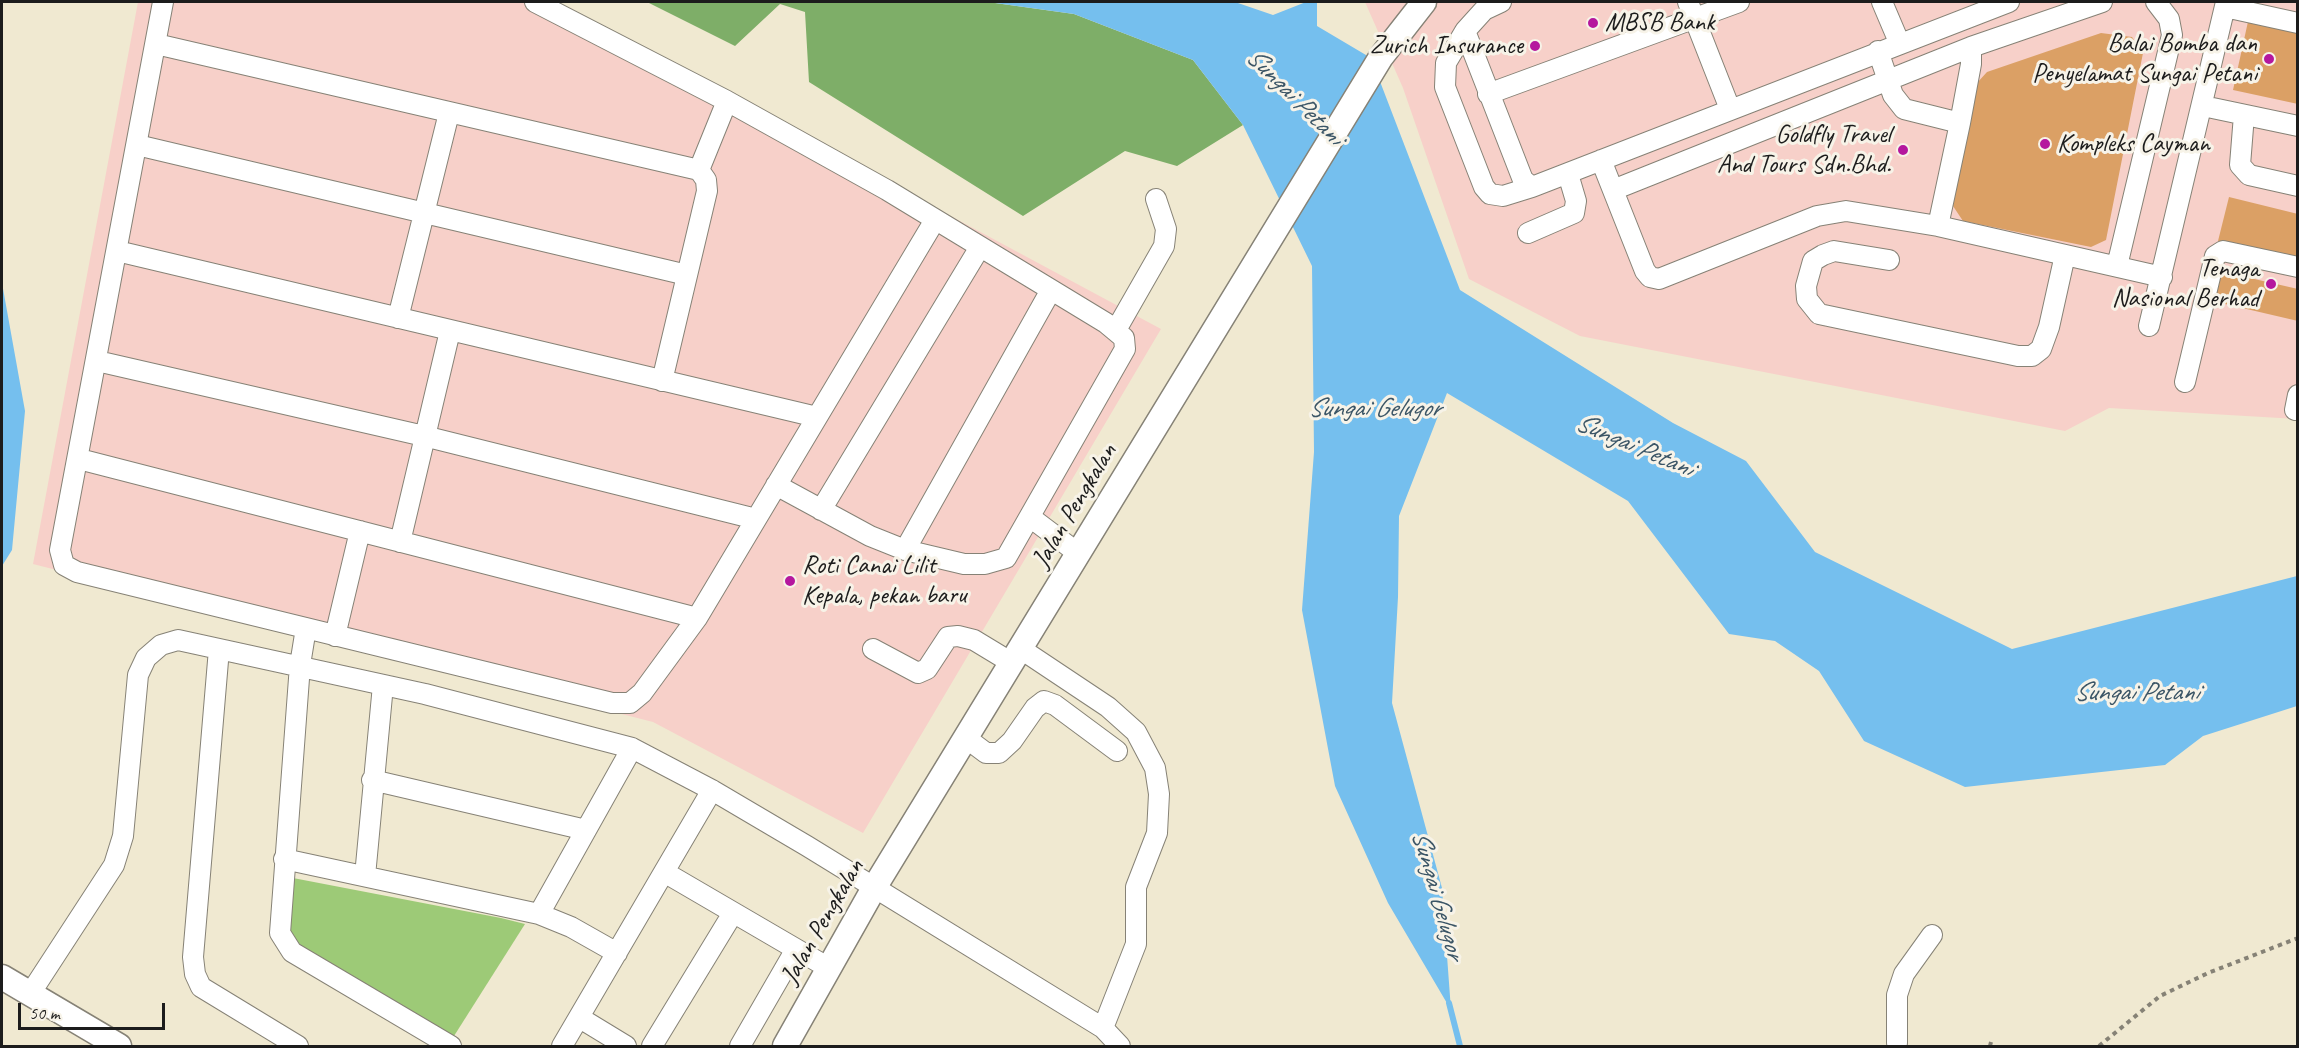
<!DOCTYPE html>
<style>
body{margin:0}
#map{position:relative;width:2299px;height:1048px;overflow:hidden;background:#f0e9d1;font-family:Caveat,sans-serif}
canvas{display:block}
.frame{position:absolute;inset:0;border:3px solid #1c1c1c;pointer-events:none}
.scale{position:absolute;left:18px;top:1003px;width:147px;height:27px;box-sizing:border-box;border:3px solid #1c1c1c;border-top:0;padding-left:8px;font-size:18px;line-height:21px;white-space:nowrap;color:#1c1c1c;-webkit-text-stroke:4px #f7f3e8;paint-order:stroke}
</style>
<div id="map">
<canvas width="2299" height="1048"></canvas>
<div class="frame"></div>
<div class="scale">50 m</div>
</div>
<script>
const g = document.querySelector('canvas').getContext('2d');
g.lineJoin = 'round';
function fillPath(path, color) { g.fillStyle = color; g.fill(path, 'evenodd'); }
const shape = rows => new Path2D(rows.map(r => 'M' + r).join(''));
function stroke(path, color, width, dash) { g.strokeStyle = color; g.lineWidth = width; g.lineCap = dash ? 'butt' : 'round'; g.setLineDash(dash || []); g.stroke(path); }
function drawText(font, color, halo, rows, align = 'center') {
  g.font = font + ' Caveat,sans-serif'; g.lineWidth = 6; g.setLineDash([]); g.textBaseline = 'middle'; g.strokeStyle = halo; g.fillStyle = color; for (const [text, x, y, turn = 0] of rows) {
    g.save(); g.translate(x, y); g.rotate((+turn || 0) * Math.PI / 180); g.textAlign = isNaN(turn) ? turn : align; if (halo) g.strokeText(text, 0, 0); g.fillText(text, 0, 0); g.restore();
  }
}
fillPath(shape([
 [138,2,552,2,1161,329,863,833,653,722,33,564],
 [1365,2,2297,2,2297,419,2109,408,2065,431,1580,336,1469,279,1403,88]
]), '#f7d0c9');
fillPath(shape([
 [293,878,501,918,525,924,454,1036,303,950,294,940,288,925]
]), '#9dca77');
fillPath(shape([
 [647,2,988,2,1074,14,1193,60,1243,125,1177,166,1125,151,1023,216,809,82,805,12,780,4,735,46]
]), '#7eae68');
fillPath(shape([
 [988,2,1235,2,1273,15,1306,2,1317,2,1317,26,1371,58,1460,290,1673,423,1746,461,1815,552,2012,649,2297,576,2297,706,2203,736,2165,765,1965,787,1864,741,1819,671,1775,641,1729,634,1628,501,1447,393,1399,516,1398,597,1392,703,1442,888,1451,1010,1388,903,1335,786,1302,610,1314,452,1312,266,1243,125,1193,60,1074,14],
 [2,283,25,411,12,550,2,566]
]), '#75bfee');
stroke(shape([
 [1449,1003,1460,1046]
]), '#75bfee', 6);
fillPath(shape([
 [2249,17,2298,27,2298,104,2233,90],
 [2101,33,2132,37,2143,53,2106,240,2091,247,1963,221,1953,206,1977,83,1987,72],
 [2229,197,2298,214,2298,261,2218,241],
 [2215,270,2298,289,2298,321,2208,300]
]), '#dba065');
const minor = shape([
 [163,2,60,550,64,565,77,572,612,703,630,703,642,693,697,618,935,220],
 [535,2,727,101,887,190,1106,323,1124,338,1125,349,1006,558,985,564,964,564,905,550,870,536,776,485],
 [1501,2,1484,10,1465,31,1523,180,1532,187,2009,2],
 [1688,2,1730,109],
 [1882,2,1899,42],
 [2225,7,2298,23],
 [1465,31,1446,63,1445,87,1484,187,1490,194,1503,196,1532,187],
 [156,44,699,170,706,180,707,191,662,381],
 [1878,51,1893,95,1904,109,1960,123],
 [1488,94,1739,2],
 [2203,106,2298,126],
 [2244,115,2240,165,2249,175,2298,186],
 [137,145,687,275],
 [1601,160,1645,271,1650,277,1659,279,1817,216,1846,211,1938,226,2162,277],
 [699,170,727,101],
 [1613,190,1971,47,2102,2],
 [1938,226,1960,123,1971,64,1971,47],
 [1528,233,1574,213,1576,201,1568,174],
 [117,251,817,417],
 [1889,260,1834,251,1823,255,1813,261,1806,286,1807,299,1819,314,2018,356,2032,356,2041,349,2049,327,2065,255],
 [2117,266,2172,35,2169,19,2156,2],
 [398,318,449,113],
 [2149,326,2226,2],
 [1116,330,1164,246,1166,229,1156,199],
 [97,361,424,436,756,519],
 [2185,382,2215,256,2223,251,2298,267],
 [2295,410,2298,395],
 [79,459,697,618],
 [821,510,980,247],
 [1030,517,1079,554],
 [400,542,450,331],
 [905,550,1051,290],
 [306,628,300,665,280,933,292,952,451,1046],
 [335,636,360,531],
 [219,649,193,957,195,974,201,987,298,1046],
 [873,649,918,673,927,669,948,637,958,636,974,640,1012,663],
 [1021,649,1108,707,1136,732,1155,768,1159,794,1157,833,1136,887,1136,944,1103,1028],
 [966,738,986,753,999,753,1012,741,1035,708,1044,701,1055,705,1117,751],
 [372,780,586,830],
 [284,859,539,914,571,927,617,953],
 [664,872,796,949],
 [365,876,383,685],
 [539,914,632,748],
 [30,994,114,865,123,836,138,675,146,658,161,645,178,640,425,694,632,748,712,790,807,846,1103,1028,1120,1046],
 [580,1018,626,1046],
 [1897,1043,1897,995,1904,974,1932,935],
 [562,1046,712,790],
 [652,1046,733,913],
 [740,1046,796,949,829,968]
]);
const major = shape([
 [2,977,119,1046],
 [785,1046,874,888,1381,57,1424,2]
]);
stroke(minor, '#868276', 22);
stroke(major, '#868276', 27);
stroke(shape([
 [1990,1046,1991,1042],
 [2099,1046,2160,996,2208,973,2298,938]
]), '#868276', 4, [4.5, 4.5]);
stroke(minor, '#fff', 20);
stroke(major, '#fff', 24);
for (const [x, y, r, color] of [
 [1593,23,6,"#b5179e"],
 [1535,46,6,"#b5179e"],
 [2269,59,6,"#b5179e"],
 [2045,144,6,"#b5179e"],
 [1903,150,6,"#b5179e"],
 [2271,284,6,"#b5179e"],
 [790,581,6,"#b5179e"]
]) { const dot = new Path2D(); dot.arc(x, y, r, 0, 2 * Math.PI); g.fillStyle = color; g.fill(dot); stroke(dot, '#f7f3e8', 2); }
drawText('26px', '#1c1c1c', '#f7f3e8', [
 ["MBSB Bank",1605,23,"left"],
 ["Balai Bomba dan",2257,44],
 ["Penyelamat Sungai Petani",2257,74],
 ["Zurich Insurance",1523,46],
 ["Goldfly Travel",1891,135],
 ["And Tours Sdn.Bhd.",1891,165],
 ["Kompleks Cayman",2057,144,"left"],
 ["Tenaga",2259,269],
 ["Nasional Berhad",2259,299],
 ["Roti Canai Lilit",802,566,"left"],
 ["Kepala, pekan baru",802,596,"left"]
], 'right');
drawText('26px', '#1c1c1c', '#f7f3e8', [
 ["Jalan Pengkalan",1075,506,-59],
 ["Jalan Pengkalan",823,922,-60]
]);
drawText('italic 27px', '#3b5566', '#f7f3e8', [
 ["Sungai Petani",1294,97,45],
 ["Sungai Gelugor",1374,409],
 ["Sungai Petani",1634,446,23],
 ["Sungai Petani",2136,693],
 ["Sungai Gelugor",1437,895,74]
]);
</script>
